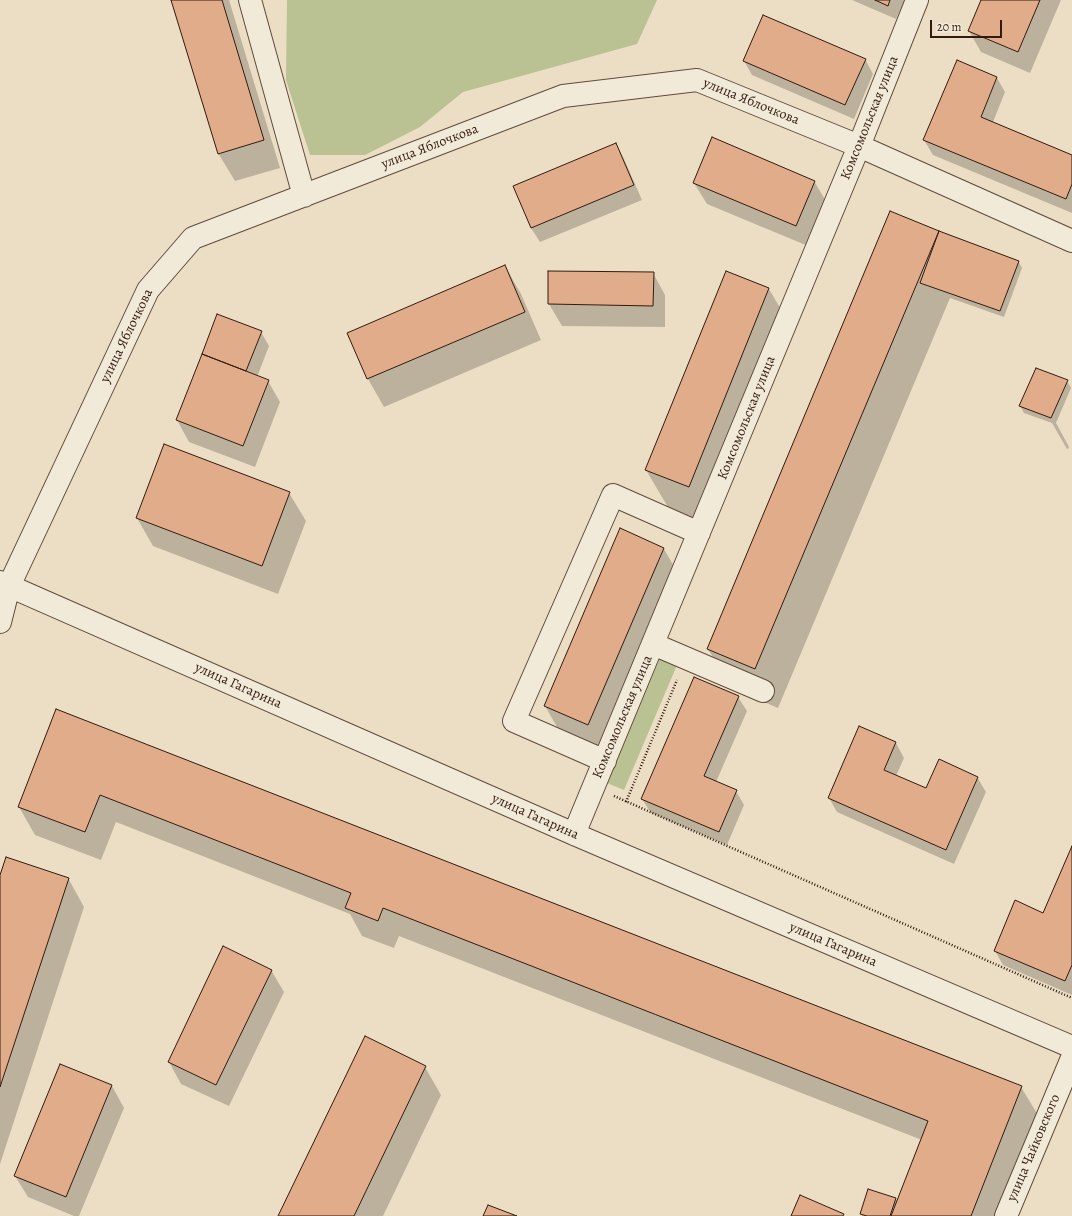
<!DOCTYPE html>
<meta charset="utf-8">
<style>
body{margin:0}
#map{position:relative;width:1072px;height:1216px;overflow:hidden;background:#ebdec4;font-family:Alegreya,serif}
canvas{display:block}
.scale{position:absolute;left:930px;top:20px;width:72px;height:18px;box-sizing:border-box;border:2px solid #321a0f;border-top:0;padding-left:5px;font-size:12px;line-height:14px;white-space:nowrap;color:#321a0f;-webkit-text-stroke:3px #f2ead9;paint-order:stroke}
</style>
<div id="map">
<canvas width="1072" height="1216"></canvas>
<div class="scale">20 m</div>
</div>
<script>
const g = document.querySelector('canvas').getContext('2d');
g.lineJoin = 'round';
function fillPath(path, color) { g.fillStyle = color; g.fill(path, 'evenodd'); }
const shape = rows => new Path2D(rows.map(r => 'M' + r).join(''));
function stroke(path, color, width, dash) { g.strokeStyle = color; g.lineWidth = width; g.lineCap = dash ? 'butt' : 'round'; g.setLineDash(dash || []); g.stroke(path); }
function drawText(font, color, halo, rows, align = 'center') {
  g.font = font + ' Alegreya,serif'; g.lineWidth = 3; g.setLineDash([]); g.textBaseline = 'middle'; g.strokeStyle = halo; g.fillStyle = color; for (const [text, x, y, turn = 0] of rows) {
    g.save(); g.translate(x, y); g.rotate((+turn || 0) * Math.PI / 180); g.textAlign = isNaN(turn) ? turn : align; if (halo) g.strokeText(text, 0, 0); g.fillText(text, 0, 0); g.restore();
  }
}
fillPath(shape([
 [287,0,657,0,637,44,463,92,420,127,365,155,310,155,286,80],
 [660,658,677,665,624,790,607,783]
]), '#bac192');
fillPath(shape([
 [172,0,229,0,280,168,235,181,218,153],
 [852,0,905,0,896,19],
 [982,0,1061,0,1030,73,981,52,969,31],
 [865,59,873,74,854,119,752,75,744,61],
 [957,62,997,78,1005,92,993,122,1072,156,1072,213,933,155,924,140],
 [616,144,624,159,642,200,540,242,531,228,514,186],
 [814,181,827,203,808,246,707,204,694,183],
 [890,212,940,233,1018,261,1022,268,1004,317,950,298,778,708,731,688,708,649],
 [505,266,521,294,541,340,384,407,368,379,349,333],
 [549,272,653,273,665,295,665,327,562,326,549,304],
 [769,289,792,328,712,526,669,509,646,470],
 [218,315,261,332,269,346,257,377,268,381,280,402,255,467,189,442,177,420],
 [1067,381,1071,388,1056,423,1068,445,1069,448,1067,449,1052,423,1024,413,1020,406],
 [289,493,306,521,278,594,153,546,137,518],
 [664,549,680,577,604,753,561,734,545,706],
 [738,697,747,711,716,782,736,791,744,805,727,845,651,813,642,799],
 [57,710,1021,1087,1038,1115,998,1216,862,1216,861,1214,896,1199,898,1202,922,1140,399,936,394,948,362,936,350,914,116,822,101,860,35,835,19,807],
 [860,728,896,743,904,758,896,776,927,790,977,777,986,792,954,864,837,812,829,798],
 [1072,849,1072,995,1003,965,995,951,1044,914],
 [0,878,68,878,84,907,0,1164],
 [271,970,284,992,229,1106,181,1084,169,1062],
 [61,1065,112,1086,124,1108,79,1216,74,1216,28,1197,15,1176],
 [425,1067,441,1095,383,1216,279,1216]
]), '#0003');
const building = shape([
 [171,0,222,0,264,140,218,154,171,0],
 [875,0,890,0,888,6,875,0],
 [981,0,1040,0,1018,52,968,31,981,0],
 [763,15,866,59,845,105,743,61,763,15],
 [957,60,997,77,981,117,1072,155,1072,184,1066,199,923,140,957,60],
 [712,137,815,181,796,226,693,183,712,137],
 [616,143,634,185,531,228,513,186,616,143],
 [890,211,939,231,755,669,707,649,890,211],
 [939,231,1019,261,1000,311,920,283,939,231],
 [505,265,525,312,367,379,347,333,505,265],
 [548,271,654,272,653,306,548,304,548,271],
 [726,271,769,288,689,487,645,470,726,271],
 [217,314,262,331,246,371,202,354,217,314],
 [202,354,269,380,243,446,176,420,202,354],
 [1036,368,1068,380,1051,418,1019,406,1036,368],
 [164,444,290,492,262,566,136,518,164,444],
 [620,528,664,548,588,725,544,706,620,528],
 [694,677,739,696,704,776,737,790,719,832,641,799,694,677],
 [56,709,1022,1086,971,1216,891,1216,928,1121,383,908,378,921,345,908,351,893,100,795,85,832,18,807,56,709],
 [859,726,896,742,884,770,926,788,939,759,978,777,946,850,828,798,859,726],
 [1072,846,1072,965,1065,981,994,951,1015,900,1043,913,1072,846],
 [6,857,69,878,0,1087,0,875,6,857],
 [223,946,272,970,216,1085,168,1062,223,946],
 [365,1036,426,1066,354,1216,278,1216,365,1036],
 [60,1064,112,1085,66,1197,14,1176,60,1064],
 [868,1189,896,1198,890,1216,867,1216,860,1214,868,1189],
 [800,1195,844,1214,843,1216,791,1216,800,1195],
 [488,1205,517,1216,483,1216,488,1205]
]);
fillPath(building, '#e1ac8a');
stroke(building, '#321a0f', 1);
const minor = shape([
 [250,0,304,196],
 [0,582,574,834,1072,1047],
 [0,622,9,586,148,290,193,238,563,96,697,80,859,146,1072,241],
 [653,644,763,691],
 [605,761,514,721,613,495,699,533],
 [574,834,859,146,917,0],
 [1006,1216,1072,1058]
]);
stroke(minor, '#604b3c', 24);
stroke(shape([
 [614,796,1072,998],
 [626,802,677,680]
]), '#321a0f', 2.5, [1, 2]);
stroke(minor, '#f2ead9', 22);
drawText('14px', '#321a0f', '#f2ead9', [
 ["улица Яблочкова",751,102,22],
 ["Комсомольская улица",870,118,-68],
 ["улица Яблочкова",430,147,-21],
 ["улица Яблочкова",127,336,-64],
 ["Комсомольская улица",747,418,-68],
 ["улица Гагарина",238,686,24],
 ["Комсомольская улица",623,717,-67],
 ["улица Гагарина",535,817,24],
 ["улица Гагарина",833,945,23],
 ["улица Чайковского",1034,1148,-67]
]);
</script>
